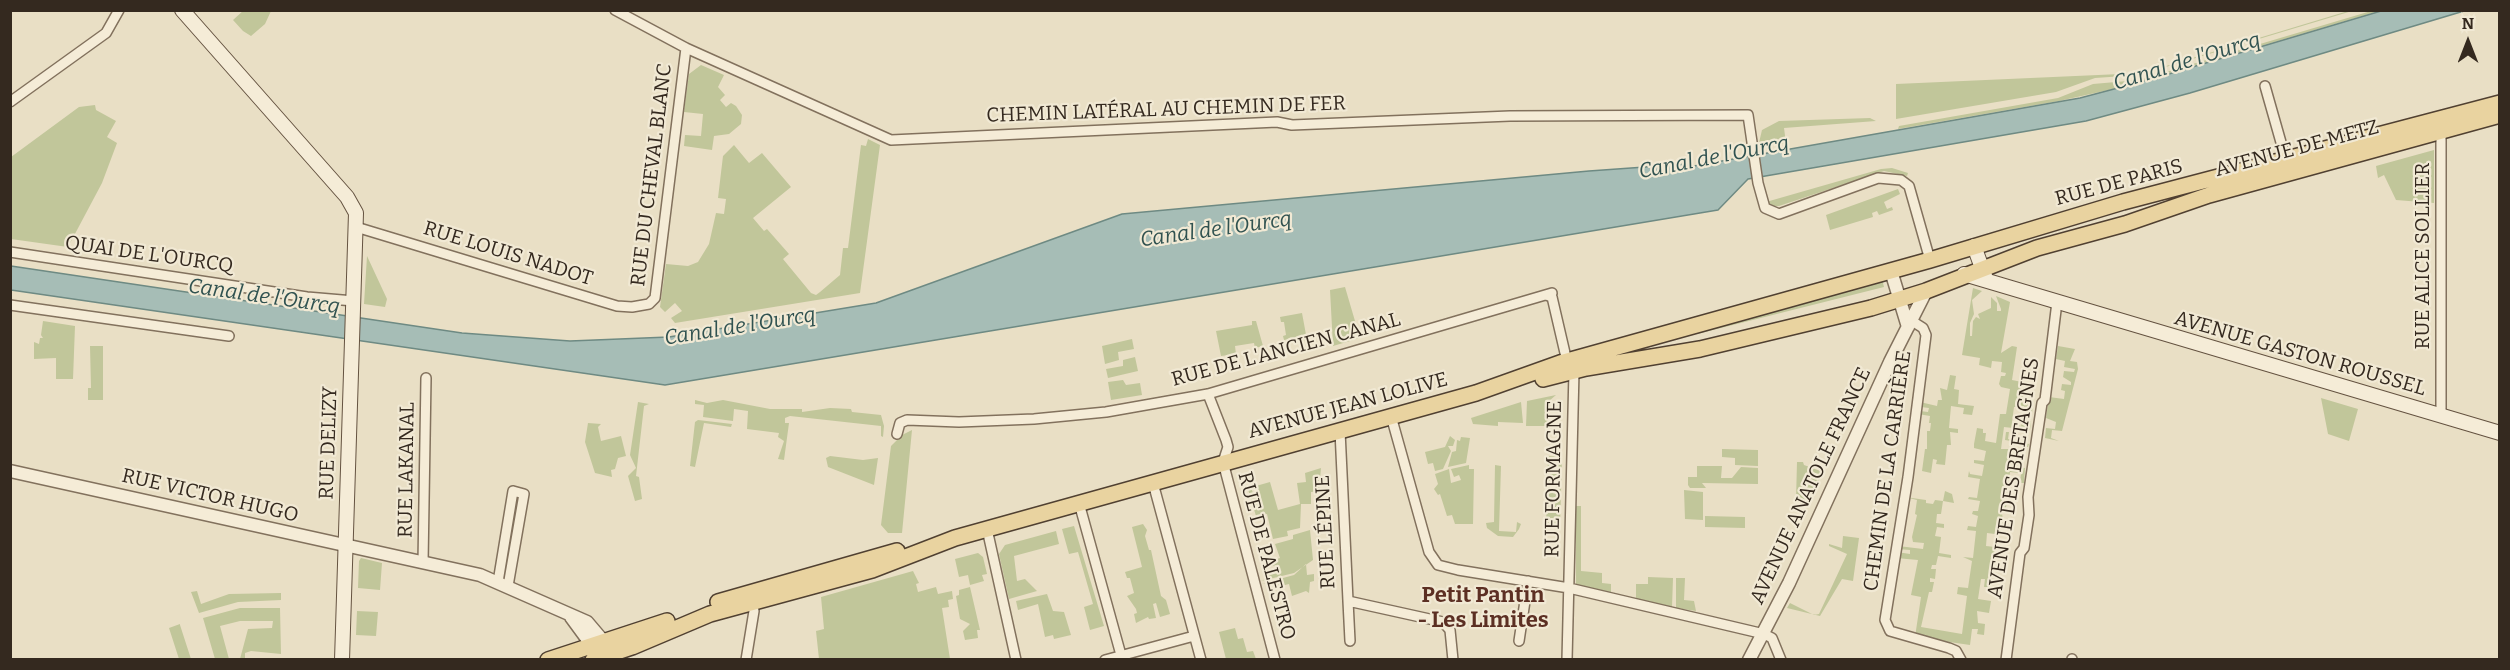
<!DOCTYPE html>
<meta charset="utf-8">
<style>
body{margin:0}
#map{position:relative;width:2510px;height:670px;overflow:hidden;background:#e9dfc5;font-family:Bitter,serif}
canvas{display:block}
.frame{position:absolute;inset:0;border:12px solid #34291f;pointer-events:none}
.north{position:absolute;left:2438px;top:12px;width:60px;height:60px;-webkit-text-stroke:4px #f1e9d4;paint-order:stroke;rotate:0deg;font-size:16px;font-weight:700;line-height:24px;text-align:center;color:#34291f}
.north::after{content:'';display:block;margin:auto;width:21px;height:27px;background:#34291f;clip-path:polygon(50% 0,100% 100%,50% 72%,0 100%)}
</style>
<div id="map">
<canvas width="2510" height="670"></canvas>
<div class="frame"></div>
<div class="north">N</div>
</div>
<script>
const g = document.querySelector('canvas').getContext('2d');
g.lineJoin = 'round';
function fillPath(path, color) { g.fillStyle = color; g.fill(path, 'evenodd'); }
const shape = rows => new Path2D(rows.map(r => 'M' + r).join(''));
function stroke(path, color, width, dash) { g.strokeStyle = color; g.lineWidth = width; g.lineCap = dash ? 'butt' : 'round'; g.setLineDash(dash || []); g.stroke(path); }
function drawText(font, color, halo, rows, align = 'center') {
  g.font = font + ' Bitter,serif'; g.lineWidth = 4.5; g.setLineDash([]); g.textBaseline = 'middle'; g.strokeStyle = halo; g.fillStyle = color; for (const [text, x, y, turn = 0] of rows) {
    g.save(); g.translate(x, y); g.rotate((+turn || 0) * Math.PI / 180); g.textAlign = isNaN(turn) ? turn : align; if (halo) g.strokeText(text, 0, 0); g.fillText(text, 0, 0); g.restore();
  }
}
fillPath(shape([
 [244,10,271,10,271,11,265,24,251,36,243,31,233,20],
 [2348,11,2352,11,2139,75,2095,78,2056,92,1896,119,1896,84,2143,73],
 [2371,11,2379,11,2122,87,2059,101,1898,129,1899,126,2058,98,2093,84,2139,80],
 [701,65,724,75,718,87,725,95,720,100,726,107,731,103,736,106,742,115,741,124,729,134,714,136,712,150,684,146,685,135,701,136,703,114,684,112,689,74],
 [95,105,96,110,116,121,107,137,117,143,102,183,68,247,11,239,11,157,79,107],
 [1870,118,1876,121,1784,128,1786,143,1758,147,1762,130,1779,121],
 [868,139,880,145,860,293,675,323,671,318,682,311,675,303,665,312,660,307,666,264,688,266,698,262,709,244,716,213,724,214,726,199,718,198,723,156,734,145,749,163,762,153,791,187,753,218,764,231,767,229,789,254,783,259,811,293,816,295,820,292,840,275,843,248,848,248,861,145,866,146],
 [2434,150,2434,203,2396,200,2384,175,2378,178,2376,166],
 [1892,168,1908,173,1907,176,1884,171,1779,206,1771,206,1766,202,1881,169],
 [1898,189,1900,194,1884,202,1887,209,1892,207,1893,210,1879,215,1877,211,1872,213,1873,217,1830,230,1826,215],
 [367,256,387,299,385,307,364,304],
 [1882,279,1884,287,1697,334,1697,332],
 [1345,287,1360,338,1333,346,1330,290],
 [1973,288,1982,291,1972,300,1974,314,1970,323,1970,336,1972,336,1973,321,1976,317,1980,319,1978,314,1991,308,1991,297,1997,303,1997,311,2001,311,2001,309,1996,296,2010,302,2001,353,2012,346,2017,347,2012,380,2022,382,2024,385,2020,388,2024,390,2022,400,2018,401,2033,403,2032,413,2024,411,2024,406,2014,407,2012,422,2021,426,2022,422,2031,421,2030,430,2004,427,2001,449,2010,449,2011,441,2005,440,2006,432,2009,432,2008,439,2029,444,2028,447,2015,445,2014,451,2010,451,2009,465,2025,468,2024,483,2020,483,2021,473,2010,472,2006,508,2015,509,2014,513,2002,511,2003,526,1996,525,1995,534,1987,533,1986,546,1995,547,1992,581,1990,587,1984,587,1985,579,1981,579,1978,599,1991,601,1989,613,1977,611,1978,623,1985,624,1984,635,1977,634,1978,629,1972,629,1970,645,1915,637,1921,597,1911,595,1918,560,1896,558,1897,552,1910,554,1910,550,1898,549,1898,546,1923,549,1924,543,1913,542,1912,537,1917,515,1915,514,1917,500,1905,497,1926,500,1926,503,1933,504,1935,500,1943,501,1945,491,1952,494,1954,503,1943,501,1941,514,1937,514,1936,523,1944,524,1944,528,1937,527,1935,536,1941,537,1939,553,1951,555,1951,558,1938,556,1936,565,1932,565,1931,569,1936,569,1935,579,1930,578,1930,582,1934,582,1932,592,1929,592,1921,627,1962,634,1967,596,1957,594,1958,587,1968,588,1972,561,1963,557,1973,558,1976,531,1967,530,1968,526,1976,527,1978,516,1972,514,1973,511,1978,511,1980,501,1968,499,1969,497,1977,498,1980,479,1968,477,1969,471,1970,474,1982,476,1984,465,1974,463,1974,460,1984,461,1986,451,1974,448,1974,444,1977,428,1983,429,1983,433,1986,433,1985,441,1996,443,2000,414,2006,414,2010,389,2001,387,1999,384,2001,376,2005,376,2006,373,2001,372,2002,362,1992,361,1991,368,1979,365,1980,358,1962,355],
 [1302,313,1307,340,1301,341,1300,337,1284,340,1283,336,1286,335,1284,322,1281,322,1280,317],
 [43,321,75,326,73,379,56,379,56,358,34,359,34,342,39,344,40,338,43,338,41,335],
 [1252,321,1256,321,1263,346,1255,348,1254,343,1235,346,1236,354,1221,356,1216,331,1252,325],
 [1132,339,1134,349,1118,352,1119,360,1105,364,1102,346],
 [90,346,103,346,103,400,88,400,88,388,91,388],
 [2058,346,2075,349,2070,361,2077,362,2078,369,2062,431,2052,430,2051,438,2059,441,2045,438,2046,428,2055,429,2056,422,2046,418,2049,397,2064,399,2065,391,2061,390,2062,384,2071,385,2071,382,2063,377,2064,371,2074,372,2075,369,2064,367,2065,361,2056,359],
 [1135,357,1138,371,1108,378,1106,369,1123,366,1123,360],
 [1950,375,1956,376,1954,389,1959,390,1958,404,1974,406,1972,415,1963,414,1964,408,1951,406,1949,428,1958,429,1958,433,1950,432,1951,445,1947,445,1945,465,1936,464,1937,460,1933,459,1931,473,1922,471,1925,449,1927,449,1927,431,1930,431,1931,423,1929,423,1930,416,1918,414,1920,411,1928,412,1929,408,1921,407,1920,402,1937,406,1938,400,1942,400,1940,388,1947,390],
 [1123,380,1126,385,1140,383,1142,395,1111,400,1108,382],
 [1556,395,1549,401,1548,426,1526,426,1527,401],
 [2321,398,2358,409,2349,441,2328,434],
 [695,400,707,403,723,400,770,409,802,409,802,412,830,408,851,409,852,412,881,415,884,426,883,437,881,436,881,426,790,416,785,418,785,423,789,423,784,460,778,459,784,441,778,437,779,433,747,429,748,411,734,409,733,421,703,417,704,405,695,404],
 [638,402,649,404,644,406,636,476,639,477,642,499,635,501,628,476,636,468,630,455],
 [1521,402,1523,423,1498,422,1498,426,1473,424,1471,418],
 [698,420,732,424,731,427,704,423,695,467,690,466,695,422],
 [588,423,601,424,598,427,601,441,621,436,626,456,618,458,615,469,611,470,612,477,595,473,585,442],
 [912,430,902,533,888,533,881,525,891,446,902,435],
 [1450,436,1455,440,1453,446,1448,446,1451,451,1443,469,1435,471,1433,463,1428,464,1425,452,1445,447],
 [1461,437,1470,438,1466,463,1448,467,1452,452,1456,451,1457,440,1460,441],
 [1722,449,1758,450,1758,466,1735,465,1735,458,1722,457],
 [830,456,863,460,878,458,874,485,828,467,826,458],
 [1548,456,1562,457,1560,526,1546,526],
 [1797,462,1803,462,1804,465,1823,472,1807,505,1796,500],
 [1469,465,1469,469,1474,469,1473,524,1455,524,1452,515,1447,516,1440,494,1438,495,1434,489,1438,484,1435,474,1449,469,1451,483,1461,480,1459,475,1454,477,1451,469],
 [1495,465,1501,466,1499,531,1516,532,1517,522,1521,524,1519,529,1513,537,1498,536,1487,528,1486,523,1494,522],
 [1697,466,1722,466,1721,478,1732,478,1741,467,1758,468,1758,484,1702,483,1706,488,1690,488,1688,485,1688,477,1697,477],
 [1321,468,1319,491,1311,492,1311,504,1301,504,1300,528,1287,531,1288,536,1273,539,1267,514,1256,516,1248,489,1251,488,1253,493,1257,492,1256,486,1270,482,1278,510,1300,504,1297,483,1306,482,1305,473],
 [1684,490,1703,492,1703,520,1685,519],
 [1576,506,1581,506,1581,571,1602,573,1602,583,1611,584,1611,593,1576,585],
 [1705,516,1745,517,1745,528,1705,527],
 [1143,524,1147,530,1145,536,1149,550,1151,550,1161,596,1166,600,1170,614,1160,617,1156,603,1153,604,1156,618,1149,619,1148,617,1136,623,1134,614,1137,613,1136,609,1127,596,1134,593,1130,578,1127,578,1125,572,1142,567,1132,527],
 [1074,526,1104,626,1090,630,1084,607,1093,604,1078,552,1069,554,1062,529],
 [1310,530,1313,560,1294,573,1261,581,1268,578,1266,573,1277,570,1276,565,1269,567,1267,562,1280,558,1275,544,1293,539,1293,535],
 [1056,531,1059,544,1014,556,1017,581,1025,579,1037,591,1009,599,999,554,1005,545],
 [1843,536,1859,538,1853,581,1842,579,1820,616,1787,608,1790,603,1814,615,1819,614,1847,554,1829,546,1829,544,1842,548],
 [978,553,983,557,987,574,982,575,984,581,970,585,968,575,959,577,955,559],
 [361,558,382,563,380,590,358,588,359,561],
 [1306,564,1307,575,1314,574,1314,581,1310,582,1309,593,1306,591,1292,596,1289,584,1277,587,1275,581,1261,584,1294,575],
 [913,571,919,583,916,584,918,592,936,587,938,594,952,591,953,599,948,600,949,607,942,608,950,659,819,659,816,631,824,629,821,597],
 [1648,577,1673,578,1672,607,1636,599,1636,584,1648,584],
 [1676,578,1685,578,1684,600,1694,601,1696,611,1676,608],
 [970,587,980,630,977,630,978,638,965,640,963,631,970,624,960,619,956,596,959,595,959,590],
 [197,591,201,604,229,594,281,593,281,600,238,602,199,613,191,592],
 [1047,594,1053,611,1064,612,1071,635,1054,639,1053,635,1045,637,1038,604,1018,610,1016,601],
 [240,608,280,608,281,654,251,651,245,653,245,659,240,659,248,629,272,628,273,621,240,621,220,626,229,659,215,659,203,618],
 [357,611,378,612,376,636,356,635],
 [180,624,180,625,191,659,179,659,169,628],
 [1235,628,1238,639,1243,638,1247,652,1253,651,1256,659,1226,659,1219,632]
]), '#c1c69a');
const water = shape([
 [2381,11,2464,11,2190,93,2086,121,1748,179,1718,210,665,385,11,290,11,266,462,333,570,341,669,337,876,303,1122,214,1589,171,1687,164,1688,167,2080,98,2152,79,2381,11]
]);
fillPath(water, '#a6bdb6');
stroke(water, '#6e8a83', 1.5);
const minor = shape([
 [615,10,686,48,891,140,1277,122,1292,125,1510,116,1748,115,1758,183,1765,208,1779,214,1878,178,1901,180,1909,186,1930,260],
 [2265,86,2286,160],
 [10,102,106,33,119,10],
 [356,227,617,306,632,307,649,304,655,298,686,48],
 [10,252,307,297,354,301],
 [1546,295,1552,297,1565,353],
 [10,305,229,336],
 [1912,321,1923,328,1926,335,1908,477,1885,620,1890,631,1949,648,1956,651,1961,660],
 [1208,394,1226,440,1228,447,1223,462,1275,660],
 [1391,416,1429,552,1438,565,1458,570,1569,588,1764,634,1772,638,1781,660],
 [2441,416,2441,131],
 [1340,431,1348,601,1443,622,1450,630,1453,660],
 [897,434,900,423,907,420,959,422,1034,419,1106,412,1208,394,1552,293],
 [1153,483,1201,660],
 [1079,503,1121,655],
 [987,529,1016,660],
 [423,563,426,378],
 [498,582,513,491,524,494,508,586],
 [1348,601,1350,641],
 [1519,641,1528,581],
 [746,660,754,611,752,600],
 [1105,660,1194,636],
 [1567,660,1574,371],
 [2006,660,2020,553,2024,548,2029,515,2028,497,2042,403,2045,400,2057,302],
 [2072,660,2072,659]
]);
const tertiary = shape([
 [1891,271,1908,327],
 [10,471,480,575,587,622,604,642,603,650],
 [571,617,596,651],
 [1749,660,1789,583,1890,362,1926,291]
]);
const secondary = shape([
 [182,10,347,197,356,213,342,660],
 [1974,246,1986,279],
 [1964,274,2500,433]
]);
const primary = shape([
 [1543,379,1586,368,1700,349,1871,308,1926,291,2037,248,2125,224,2209,195,2500,115],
 [718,602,897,551],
 [548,660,667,621],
 [593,660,632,647,710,614,872,570,955,538,1476,393,1560,363,1930,260,2123,202,2500,103]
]);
stroke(minor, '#82715d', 12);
stroke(tertiary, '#82715d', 15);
stroke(secondary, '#645240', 16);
stroke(primary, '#504031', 18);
stroke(minor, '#f5ecd7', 9);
stroke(tertiary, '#f5ecd7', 12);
stroke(secondary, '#f5ecd7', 14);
stroke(primary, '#e9d3a0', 15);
drawText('20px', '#34291f', '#f1e9d4', [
 ["CHEMIN LATÉRAL AU CHEMIN DE FER",1166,110,-2],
 ["AVENUE DE METZ",2297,149,-15],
 ["RUE DU CHEVAL BLANC",652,175,-83],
 ["RUE DE PARIS",2119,183,-15],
 ["RUE LOUIS NADOT",508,254,17],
 ["QUAI DE L'OURCQ",149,255,8],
 ["RUE ALICE SOLLIER",2423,256,-90],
 ["RUE DE L'ANCIEN CANAL",1286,350,-15],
 ["AVENUE GASTON ROUSSEL",2300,354,16],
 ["AVENUE JEAN LOLIVE",1348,406,-15],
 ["RUE DELIZY",329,443,-88],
 ["RUE LAKANAL",407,470,-89],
 ["CHEMIN DE LA CARRIÈRE",1888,471,-82],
 ["AVENUE DES BRETAGNES",2014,478,-81],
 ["RUE FORMAGNE",1554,479,-89],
 ["AVENUE ANATOLE FRANCE",1811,486,-65],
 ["RUE VICTOR HUGO",210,496,13],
 ["RUE LÉPINE",1326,532,-93],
 ["RUE DE PALESTRO",1266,556,75]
]);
drawText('italic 21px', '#305250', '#f1e9d4', [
 ["Canal de l'Ourcq",2187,62,-17],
 ["Canal de l'Ourcq",1714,158,-11],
 ["Canal de l'Ourcq",1216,230,-8],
 ["Canal de l'Ourcq",264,297,8],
 ["Canal de l'Ourcq",740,327,-9]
]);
drawText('bold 22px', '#5c2f23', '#f1e9d4', [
 ["Petit Pantin",1483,596],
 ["- Les Limites",1483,621]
]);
</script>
